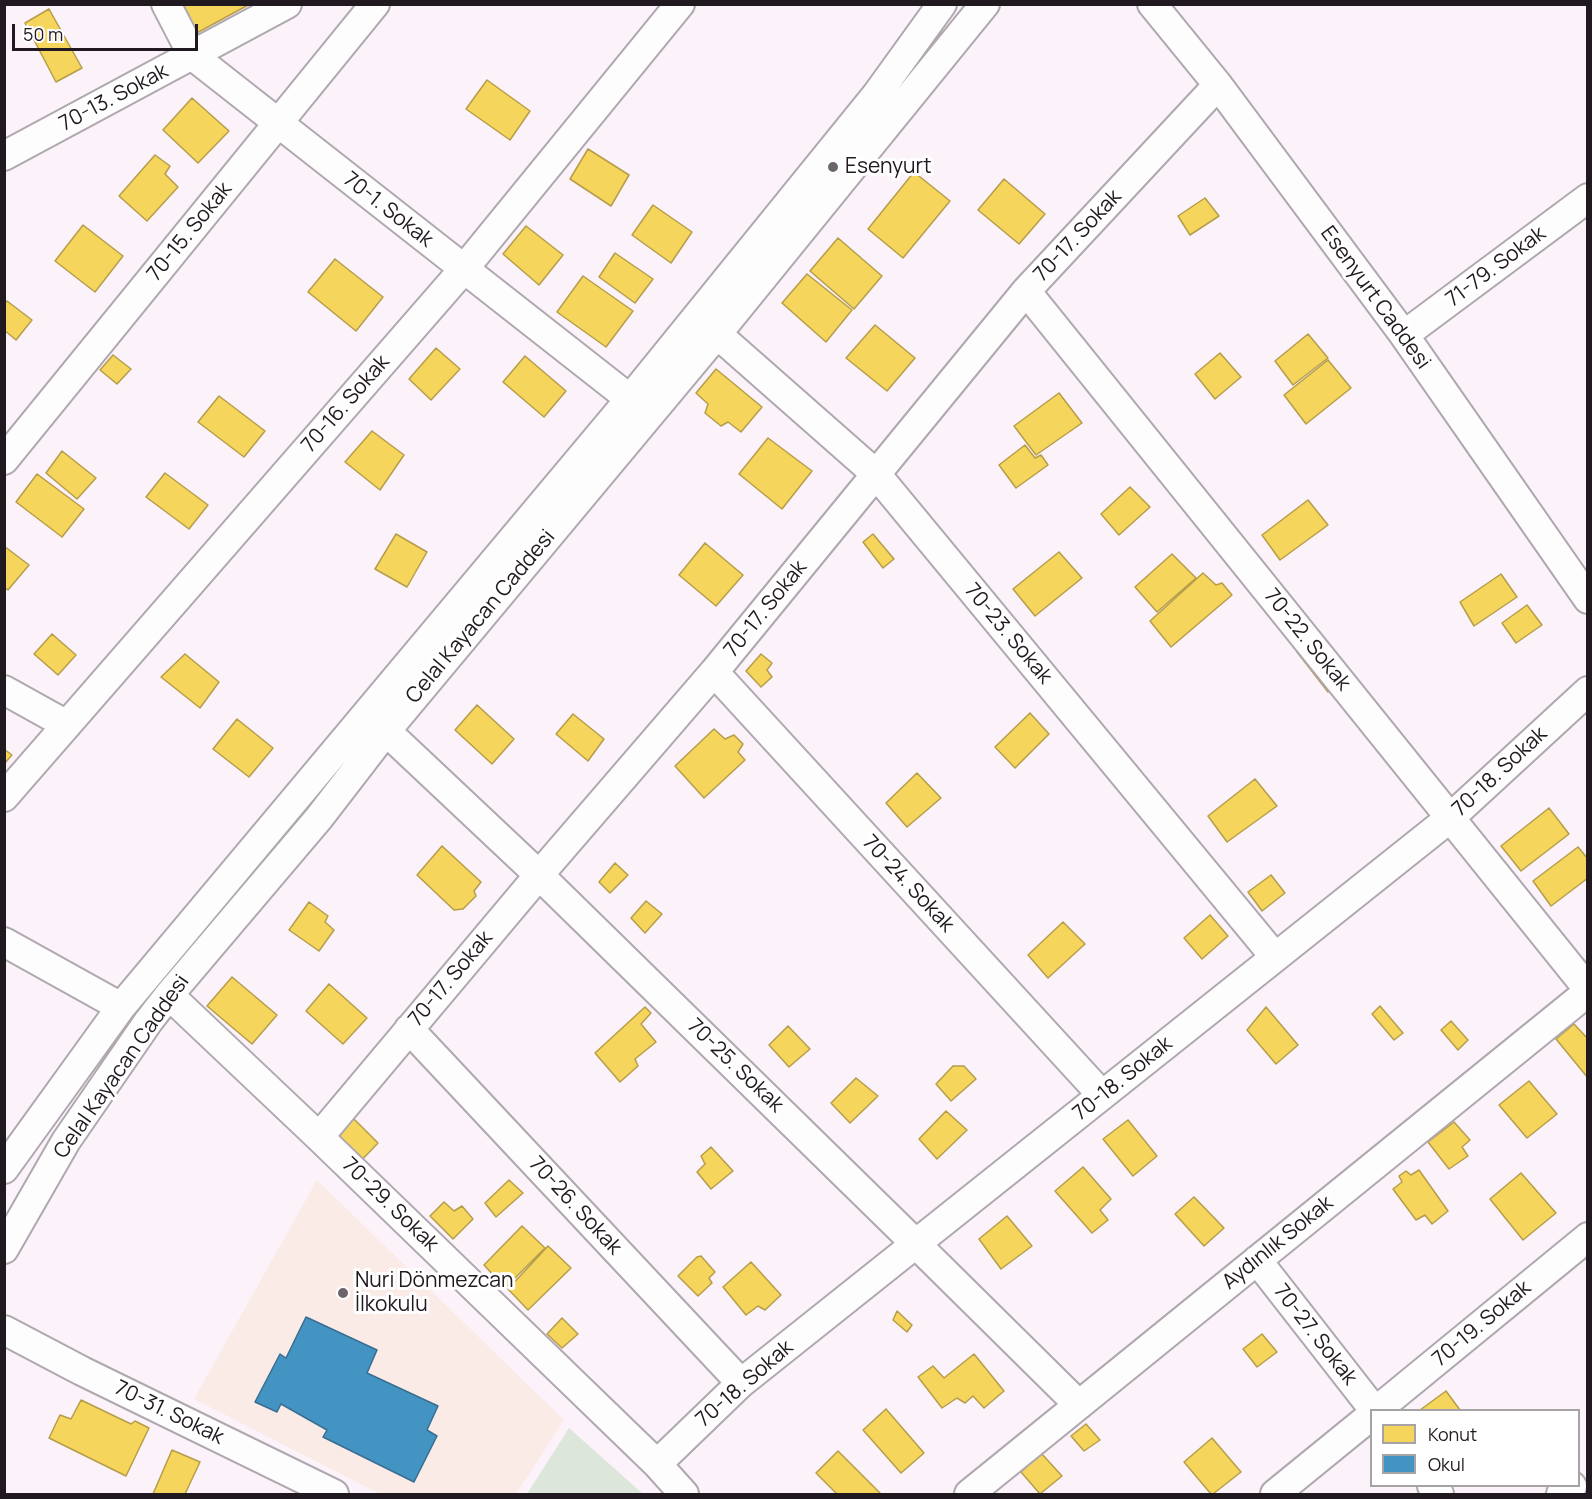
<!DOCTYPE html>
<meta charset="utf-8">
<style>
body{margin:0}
#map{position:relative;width:1592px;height:1499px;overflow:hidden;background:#fbf2fa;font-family:Manrope,sans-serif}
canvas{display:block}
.frame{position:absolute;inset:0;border:6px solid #211920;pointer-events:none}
.legend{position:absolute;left:1370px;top:1409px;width:210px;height:78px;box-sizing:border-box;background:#fff;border:2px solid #a6a3a6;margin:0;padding:8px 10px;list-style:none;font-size:18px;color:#211920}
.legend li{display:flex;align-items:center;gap:12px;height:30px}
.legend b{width:30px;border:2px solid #a6a3a6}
.scale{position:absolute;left:12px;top:24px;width:186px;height:27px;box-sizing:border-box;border:3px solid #211920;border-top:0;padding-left:8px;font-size:18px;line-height:21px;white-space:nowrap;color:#211920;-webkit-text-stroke:4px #fff;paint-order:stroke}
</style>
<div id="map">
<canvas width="1592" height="1499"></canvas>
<div class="frame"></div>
<ul class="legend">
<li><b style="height:16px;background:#f6d55c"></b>Konut</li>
<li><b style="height:16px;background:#4393c3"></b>Okul</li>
</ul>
<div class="scale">50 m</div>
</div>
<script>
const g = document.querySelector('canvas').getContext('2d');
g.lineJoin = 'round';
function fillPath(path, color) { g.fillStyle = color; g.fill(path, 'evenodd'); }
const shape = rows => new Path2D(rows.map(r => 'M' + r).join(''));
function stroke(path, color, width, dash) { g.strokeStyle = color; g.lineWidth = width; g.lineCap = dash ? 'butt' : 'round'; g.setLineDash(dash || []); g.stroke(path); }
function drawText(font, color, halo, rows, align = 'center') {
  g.font = font + ' Manrope,sans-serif'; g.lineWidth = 6; g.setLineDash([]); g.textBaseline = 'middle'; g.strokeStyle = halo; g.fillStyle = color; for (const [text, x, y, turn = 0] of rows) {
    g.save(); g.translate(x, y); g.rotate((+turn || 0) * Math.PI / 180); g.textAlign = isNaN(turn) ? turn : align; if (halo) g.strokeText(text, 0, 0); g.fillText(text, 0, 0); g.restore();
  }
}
fillPath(shape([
 [317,1180,564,1420,516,1494,380,1494,194,1399]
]), '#faebe7');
fillPath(shape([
 [569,1428,643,1494,527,1494]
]), '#dde6db');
const homes = shape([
 [179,4,250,4,195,34,179,4],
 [49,9,82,68,56,82,25,23,49,9],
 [487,80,530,111,510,140,466,109,487,80],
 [192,98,229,131,198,163,163,130,192,98],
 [588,149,629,175,611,206,570,179,588,149],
 [155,155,170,166,165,174,178,187,147,221,119,196,155,155],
 [914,172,950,201,903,258,868,229,914,172],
 [1004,179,1045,214,1019,244,978,210,1004,179],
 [1205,198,1219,216,1190,235,1178,216,1205,198],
 [653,205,692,232,671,263,632,235,653,205],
 [83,225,123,256,95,292,55,261,83,225],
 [526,226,563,255,539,285,503,254,526,226],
 [838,238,882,276,854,309,810,271,838,238],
 [615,253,653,279,635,303,599,277,615,253],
 [335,259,383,297,356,331,308,292,335,259],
 [807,274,852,310,826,342,782,303,807,274],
 [583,276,633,311,606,347,557,312,583,276],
 [7,301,32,320,16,340,4,330,4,304,7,301],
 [875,325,915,358,887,391,846,358,875,325],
 [1308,334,1328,358,1293,385,1275,361,1308,334],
 [436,348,460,369,431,400,409,379,436,348],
 [1220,353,1241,377,1215,399,1195,374,1220,353],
 [113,355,131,369,117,384,100,370,113,355],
 [525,356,566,391,544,417,503,382,525,356],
 [1328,360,1351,388,1306,424,1284,395,1328,360],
 [716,369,762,407,741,432,728,422,721,426,705,413,708,404,696,393,716,369],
 [1059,393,1082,423,1036,455,1014,426,1059,393],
 [219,396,265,431,244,457,198,422,219,396],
 [372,431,404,455,380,490,345,462,372,431],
 [768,438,812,471,782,509,739,474,768,438],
 [1025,445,1035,458,1041,455,1048,465,1016,488,999,465,1025,445],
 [62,451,96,478,77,499,46,473,62,451],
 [165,473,208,505,189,529,146,497,165,473],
 [37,474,84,509,62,537,16,502,37,474],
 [1130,487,1150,507,1119,535,1101,514,1130,487],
 [1308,500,1328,525,1280,560,1262,535,1308,500],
 [396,534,427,552,407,587,375,569,396,534],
 [873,534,894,559,883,568,863,542,873,534],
 [705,543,743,575,716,606,679,575,705,543],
 [4,546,29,565,8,590,4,587,4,546],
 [1059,552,1082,578,1035,616,1013,589,1059,552],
 [1172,554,1196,578,1157,612,1135,587,1172,554],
 [1203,573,1216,585,1222,583,1232,595,1171,647,1150,621,1203,573],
 [1501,574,1517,597,1474,626,1460,602,1501,574],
 [1527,605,1542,625,1516,643,1502,623,1527,605],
 [52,634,76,655,58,675,34,654,52,634],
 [1302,648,1333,686,1328,692,1297,652,1302,648],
 [185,654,219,682,200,708,161,677,185,654],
 [761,654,772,663,767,670,772,677,761,687,746,671,761,654],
 [477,705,514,739,492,764,455,730,477,705],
 [1030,713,1049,734,1015,768,995,747,1030,713],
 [573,714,604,739,588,761,556,734,573,714],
 [237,719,273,748,249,777,213,749,237,719],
 [714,729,725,739,734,735,743,744,738,752,745,760,704,798,675,766,714,729],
 [4,749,12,755,4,764,4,749],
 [917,773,941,798,907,827,886,803,917,773],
 [1255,779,1277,806,1227,842,1208,816,1255,779],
 [1549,808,1569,834,1521,871,1501,846,1549,808],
 [442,846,481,882,474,891,476,896,463,909,454,910,417,875,442,846],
 [1578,847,1588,859,1588,878,1551,906,1533,881,1578,847],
 [615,863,628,875,610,893,599,882,615,863],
 [1271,875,1285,893,1262,911,1248,892,1271,875],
 [646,901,662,914,645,933,631,918,646,901],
 [309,902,328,916,325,922,334,930,319,951,289,930,309,902],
 [1210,915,1228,936,1202,959,1184,938,1210,915],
 [1063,922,1085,944,1048,978,1028,955,1063,922],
 [232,977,277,1015,252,1044,207,1006,232,977],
 [329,984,367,1018,343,1044,306,1011,329,984],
 [1380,1006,1403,1033,1394,1040,1372,1014,1380,1006],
 [645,1007,651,1013,641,1024,656,1042,635,1059,638,1066,620,1082,595,1053,645,1007],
 [1266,1007,1298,1045,1276,1064,1247,1030,1266,1007],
 [1451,1021,1468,1040,1458,1050,1441,1030,1451,1021],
 [1574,1024,1588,1039,1588,1078,1556,1039,1574,1024],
 [788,1026,810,1049,789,1067,769,1045,788,1026],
 [953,1066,964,1066,976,1079,951,1101,936,1084,953,1066],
 [856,1078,878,1096,850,1123,831,1103,856,1078],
 [1529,1081,1557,1114,1527,1138,1499,1105,1529,1081],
 [346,1111,378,1143,358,1164,326,1132,346,1111],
 [946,1111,967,1130,937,1159,919,1139,946,1111],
 [1128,1120,1157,1156,1133,1176,1103,1139,1128,1120],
 [1454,1122,1470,1140,1462,1147,1468,1156,1449,1169,1428,1142,1454,1122],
 [711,1147,733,1171,711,1189,697,1172,705,1164,701,1156,711,1147],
 [1083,1167,1111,1199,1100,1210,1108,1220,1092,1233,1055,1191,1083,1167],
 [1419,1170,1448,1211,1432,1224,1425,1215,1416,1220,1393,1189,1402,1182,1399,1176,1406,1171,1411,1175,1419,1170],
 [1521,1173,1556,1213,1523,1240,1490,1199,1521,1173],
 [509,1180,523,1193,496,1217,485,1203,509,1180],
 [1194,1197,1224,1228,1204,1246,1175,1214,1194,1197],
 [444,1202,454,1211,462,1206,473,1219,453,1239,430,1216,444,1202],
 [1007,1216,1032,1246,1001,1269,979,1239,1007,1216],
 [522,1226,545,1248,505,1288,484,1265,522,1226],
 [548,1246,571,1268,528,1310,508,1289,548,1246],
 [701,1256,715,1272,709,1278,712,1283,698,1296,678,1276,697,1257,701,1256],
 [751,1262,781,1295,765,1310,758,1306,746,1315,723,1287,751,1262],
 [897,1311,912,1325,907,1332,893,1320,897,1311],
 [562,1318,578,1334,562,1348,547,1334,562,1318],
 [1262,1334,1277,1352,1257,1367,1243,1349,1262,1334],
 [974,1354,1004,1391,984,1408,973,1396,965,1403,957,1398,942,1408,918,1377,933,1366,944,1378,974,1354],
 [1446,1391,1460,1410,1420,1410,1446,1391],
 [81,1400,131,1424,135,1421,149,1428,126,1476,49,1438,60,1415,71,1419,81,1400],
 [886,1409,924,1453,901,1473,863,1430,886,1409],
 [1086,1424,1100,1440,1084,1451,1071,1436,1086,1424],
 [1212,1438,1241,1472,1213,1494,1211,1494,1184,1462,1212,1438],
 [172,1450,200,1462,185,1494,153,1494,172,1450],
 [838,1451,881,1494,837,1494,816,1473,838,1451],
 [1041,1453,1062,1476,1040,1494,1021,1472,1041,1453]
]);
fillPath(homes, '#f6d55c');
stroke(homes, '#b69d4a', 1.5);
const schools = shape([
 [306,1317,377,1350,367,1373,438,1406,427,1430,437,1436,414,1482,323,1437,327,1430,281,1404,277,1412,255,1402,280,1354,286,1358,306,1317]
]);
fillPath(schools, '#4393c3');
stroke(schools, '#396e92', 1.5);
const minor = shape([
 [166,4,193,56,630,399],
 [1152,4,1218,85,1404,335,1588,599],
 [4,156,287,4],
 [1026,291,1588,989],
 [717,334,876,474,1275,957],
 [1404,335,1588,198],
 [4,460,375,4],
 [714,672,1102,1095],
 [4,690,67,725],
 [386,731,539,875,916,1244,1079,1405],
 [4,797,463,270,680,4],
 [4,942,121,1007],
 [169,995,319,1137,657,1464,684,1494],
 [409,1029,741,1383],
 [319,1137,539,875,714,672,1026,291,1218,85],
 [4,1169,121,1007,630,399,877,94,942,4],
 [4,1249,66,1141,148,1022,169,995,319,818,386,731,717,334,985,4],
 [1257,1260,1374,1410],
 [4,1330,82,1371,334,1494],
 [1377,1410,1588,1237],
 [657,1464,741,1383,1450,818,1588,691],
 [1432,1486,1439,1494],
 [969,1494,1588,992],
 [1275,1494,1372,1415],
 [1561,1494,1572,1486]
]);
stroke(minor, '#afa8af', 32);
stroke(minor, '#fefdfe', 28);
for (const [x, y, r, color] of [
 [833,167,6,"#6d656c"],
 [343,1293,6,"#6d656c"]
]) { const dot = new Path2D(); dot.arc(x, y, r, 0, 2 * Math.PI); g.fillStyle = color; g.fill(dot); stroke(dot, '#fff', 2); }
drawText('21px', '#211920', '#fff', [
 ["70-13. Sokak",114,98,-28],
 ["70-1. Sokak",388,210,38],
 ["70-15. Sokak",190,232,-51],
 ["70-17. Sokak",1078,236,-47],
 ["71-79. Sokak",1496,267,-37],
 ["Esenyurt Caddesi",1375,298,54],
 ["70-16. Sokak",346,404,-49],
 ["70-17. Sokak",766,609,-51],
 ["Celal Kayacan Caddesi",481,617,-50],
 ["70-23. Sokak",1008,634,50],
 ["70-22. Sokak",1307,640,51],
 ["70-18. Sokak",1500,772,-43],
 ["70-24. Sokak",908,884,47],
 ["70-17. Sokak",451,979,-50],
 ["70-25. Sokak",735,1066,44],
 ["Celal Kayacan Caddesi",122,1067,-55],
 ["70-18. Sokak",1123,1079,-39],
 ["70-29. Sokak",390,1205,44],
 ["70-26. Sokak",575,1206,47],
 ["Aydınlık Sokak",1278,1243,-39],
 ["70-19. Sokak",1482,1324,-40],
 ["70-27. Sokak",1315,1335,52],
 ["70-18. Sokak",745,1384,-41],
 ["70-31. Sokak",169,1413,26]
]);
drawText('21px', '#211920', '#fff', [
 ["Esenyurt",845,167],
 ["Nuri Dönmezcan",355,1281],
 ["İlkokulu",355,1305]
], 'left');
</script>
